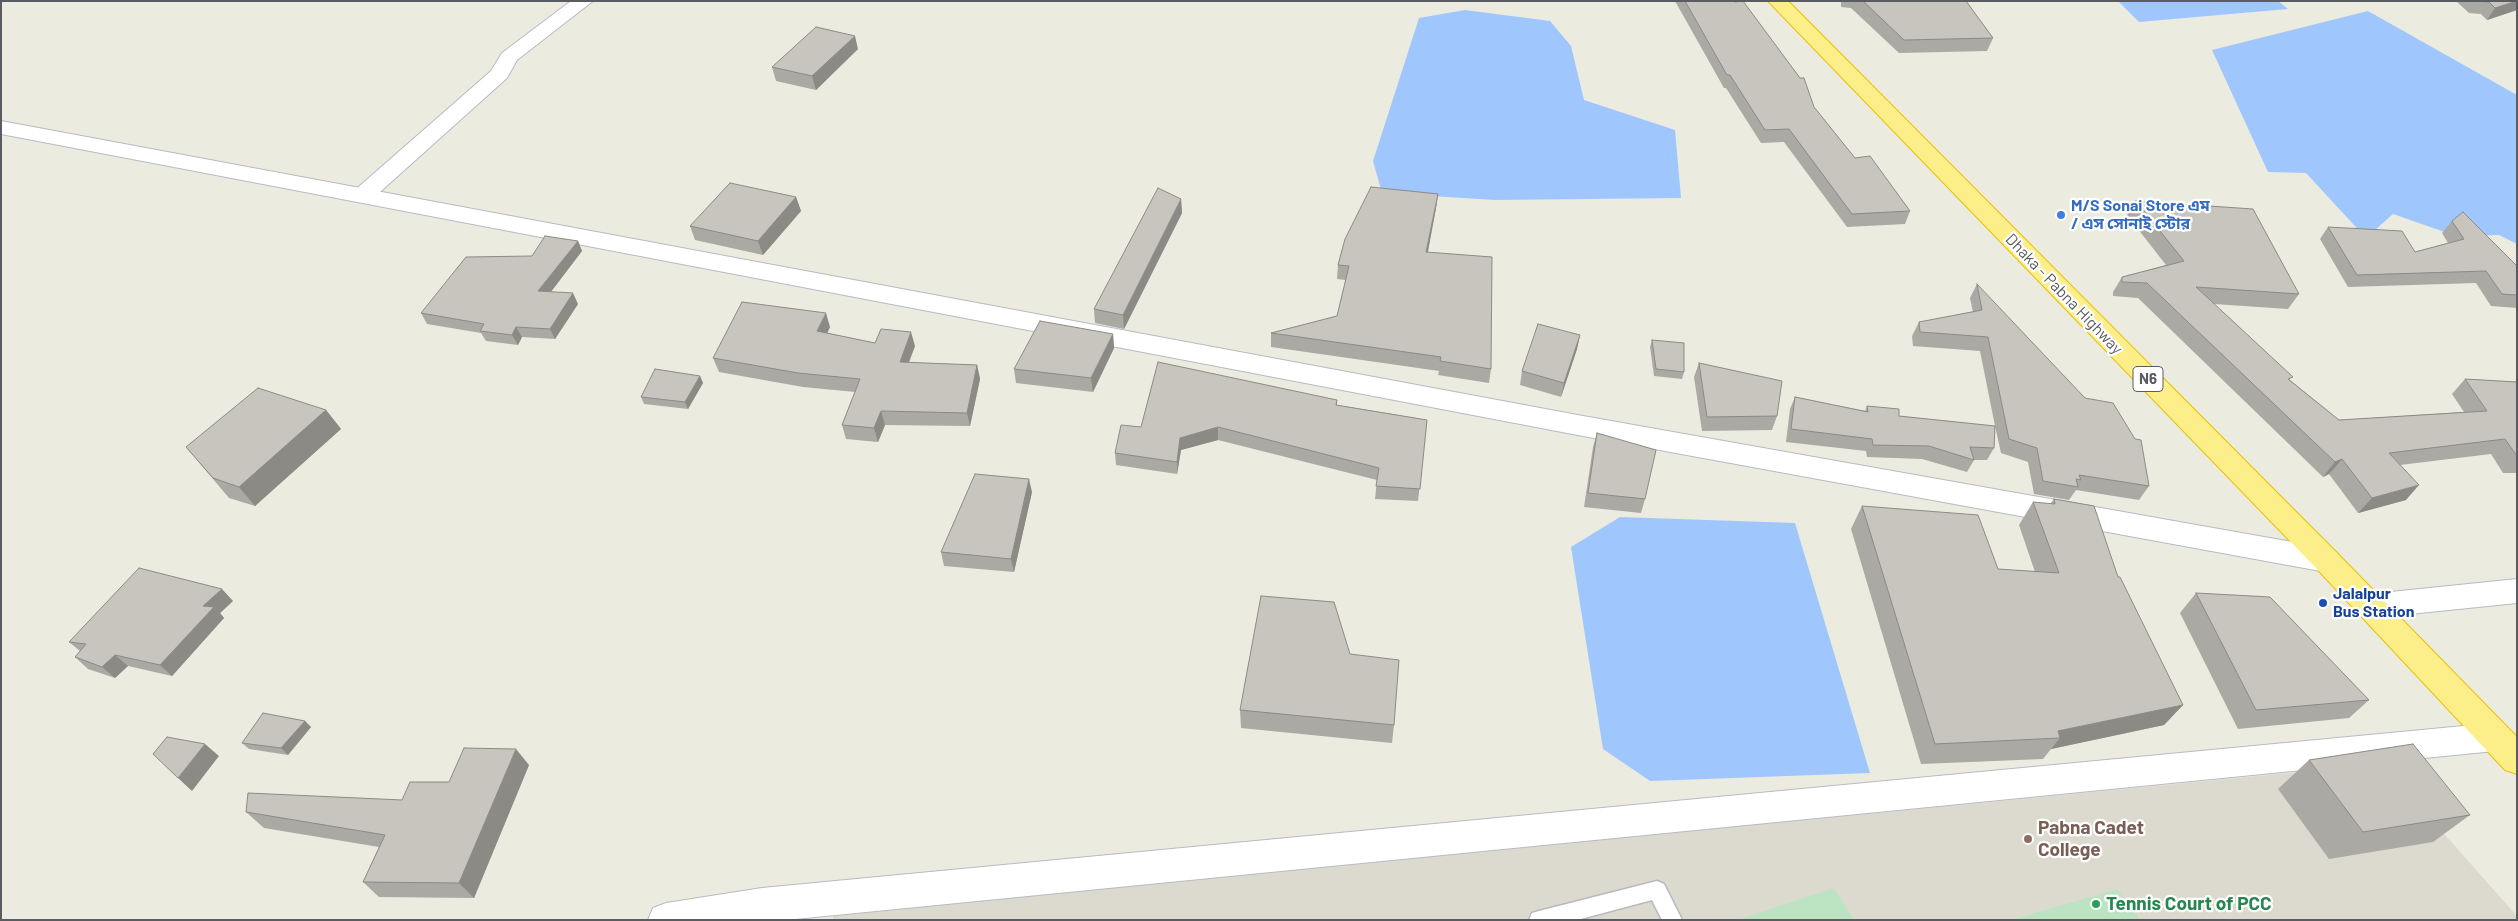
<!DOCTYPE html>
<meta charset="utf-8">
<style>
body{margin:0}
#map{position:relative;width:2518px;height:921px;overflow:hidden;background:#ecebe0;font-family:Barlow,sans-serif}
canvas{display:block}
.frame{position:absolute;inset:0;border:2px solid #595c61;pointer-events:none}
</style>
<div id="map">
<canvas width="2518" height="921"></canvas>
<div class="frame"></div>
</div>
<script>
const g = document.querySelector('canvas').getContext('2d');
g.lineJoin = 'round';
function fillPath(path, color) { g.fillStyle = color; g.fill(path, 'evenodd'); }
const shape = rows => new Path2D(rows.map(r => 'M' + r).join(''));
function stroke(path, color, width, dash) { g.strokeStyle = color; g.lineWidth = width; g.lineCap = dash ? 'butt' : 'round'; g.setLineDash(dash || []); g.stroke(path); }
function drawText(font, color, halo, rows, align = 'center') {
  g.font = font + ' Barlow,"Noto Sans Bengali",sans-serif'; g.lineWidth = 4.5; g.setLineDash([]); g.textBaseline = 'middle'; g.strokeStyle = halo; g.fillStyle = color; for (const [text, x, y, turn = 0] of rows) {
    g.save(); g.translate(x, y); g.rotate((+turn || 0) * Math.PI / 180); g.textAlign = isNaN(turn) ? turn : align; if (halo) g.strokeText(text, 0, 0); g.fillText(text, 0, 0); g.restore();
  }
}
fillPath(shape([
 [2382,764,2517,916,2517,920,833,920,833,914]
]), '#dcdace');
fillPath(shape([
 [1834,888,1854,920,1737,920],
 [2117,889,2140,920,2011,920]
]), '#bde4c2');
fillPath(shape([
 [2118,1,2278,1,2288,9,2139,22],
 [1465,10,1550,21,1571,46,1584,100,1675,130,1681,198,1495,200,1382,193,1373,161,1419,18],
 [2368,11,2517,95,2517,244,2499,235,2456,236,2393,214,2366,238,2306,173,2268,172,2212,50],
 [1620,517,1795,523,1870,773,1650,781,1603,749,1571,547]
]), '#9fc7fe');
const lane = shape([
 [1657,881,1664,884,1682,920,1662,920,1652,900,1577,920,1529,920,1532,913,1539,911,1657,881]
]);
const street = shape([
 [571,1,593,1,517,60,507,78,371,200,363,202,355,200,352,195,355,190,491,71,502,53,571,1],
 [2517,579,2517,603,2371,618,2360,615,2356,606,2360,597,2371,594,2517,579]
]);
const secondary = shape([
 [1,121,1583,416,2326,548,2336,552,2341,560,2336,568,2326,572,1583,436,1,134,1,121],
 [2495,723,2506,727,2511,737,2506,747,2495,751,785,920,648,920,653,908,666,903,762,888,2495,723]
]);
const highway = shape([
 [1768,1,1788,1,2336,552,2517,737,2517,774,2505,770,2316,568,1768,1]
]);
stroke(lane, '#b8babf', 3);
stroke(street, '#b8babf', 2);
stroke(secondary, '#b9bbc2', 2);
stroke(highway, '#eac103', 2);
fillPath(lane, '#fff');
fillPath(street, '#fff');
fillPath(secondary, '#fff');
fillPath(highway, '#fcee88');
fillPath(shape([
 [1675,1,1734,1,1814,107,1855,158,1910,211,1905,224,1847,227,1784,142,1761,143,1726,88,1724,88],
 [1841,1,1966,1,1993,38,1987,51,1899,53,1851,8,1841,7],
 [2456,1,2517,1,2517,10,2487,20,2481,14,2469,13],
 [858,49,816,90,776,81,772,67],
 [1438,194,1436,208,1428,252,1491,369,1489,383,1438,375,1439,371,1271,347,1271,333,1337,316,1346,280,1337,279,1338,265],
 [796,197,801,211,763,255,695,240,690,226],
 [1181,199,1182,213,1124,329,1095,323,1094,309],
 [2136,201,2299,294,2288,309,2214,304,2290,380,2339,420,2464,412,2452,394,2465,379,2517,382,2517,473,2503,473,2491,454,2400,465,2406,500,2358,513,2329,474,2323,477,2138,298,2113,296,2113,292,2122,277,2166,265,2127,215],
 [2452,221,2517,266,2517,308,2491,306,2476,283,2348,287,2320,239,2328,227,2415,252,2448,243,2442,233],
 [578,241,582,251,551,292,578,304,555,339,522,337,518,345,486,341,481,333,427,324,421,313,532,256],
 [1977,284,2149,486,2139,500,2076,490,2069,500,2034,494,2028,462,2001,453,1995,426,1994,448,1987,460,1974,460,1967,472,1922,459,1867,457,1866,451,1786,442,1790,409,1795,397,1865,411,1867,406,1899,416,1995,426,1980,351,1913,346,1912,336,1919,322,1973,312,1970,298],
 [830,327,827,333,875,343,915,346,909,363,977,365,980,379,970,426,885,425,878,442,846,439,842,425,855,392,803,387,719,372,713,358],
 [1113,334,1114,348,1093,392,1016,383,1014,369],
 [1580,335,1577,349,1561,397,1520,385,1522,371],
 [1652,340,1684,372,1682,379,1654,376,1650,347],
 [1699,363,1777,416,1772,430,1702,431,1694,377],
 [700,376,703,383,688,409,644,404,641,397],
 [1337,400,1337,405,1427,420,1418,501,1375,499,1377,480,1218,440,1181,450,1177,474,1116,465,1115,453,1141,427],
 [326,410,341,429,255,506,229,498,186,447],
 [1597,433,1645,499,1641,513,1584,507,1593,447],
 [1032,492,1014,572,944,566,941,552],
 [2054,499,2118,577,2183,705,2164,725,2051,749,2043,759,1921,764,1851,529,1862,506,1998,569,2035,572,2019,525,2033,502,2050,504],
 [2196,593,2369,700,2349,718,2238,729,2180,613],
 [233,601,220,613,224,618,172,676,128,666,115,678,88,669,75,657,80,651,69,642],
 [1350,654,1394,725,1392,743,1241,728,1240,710],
 [305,721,311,727,288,755,249,749,242,743],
 [2309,760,2470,815,2433,842,2329,859,2278,789],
 [529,765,474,898,379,897,363,882,379,847,264,828,246,812,402,800,449,782]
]), '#aba9a3');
fillPath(shape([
 [2517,1,2517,10,2487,20,2495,8],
 [855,36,858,49,816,90,812,76],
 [1438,194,1436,208,1425,266,1426,252],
 [796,197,801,211,763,255,758,241],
 [1181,199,1182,213,1124,329,1123,315],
 [578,241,582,251,543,302,538,291],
 [573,293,578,304,555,339,550,329],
 [826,313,830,327,822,345,817,331],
 [516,327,522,337,518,345,512,335],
 [911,332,915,346,903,376,900,362],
 [1113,334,1114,348,1093,392,1091,378],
 [1580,335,1577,349,1561,397,1564,383],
 [977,365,980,379,970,426,967,413],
 [700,376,703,383,688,409,685,402],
 [326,410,341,429,255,506,239,487],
 [881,411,885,425,878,442,874,428],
 [1218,427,1218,440,1181,450,1177,474,1177,462,1180,438],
 [2342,459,2329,474,2323,477,2335,462],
 [1029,479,1032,492,1014,572,1011,559],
 [2419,485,2406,500,2358,513,2372,498],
 [222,589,233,601,220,613,224,618,172,676,160,665,203,606],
 [115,655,128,666,115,678,102,667],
 [2183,705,2164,725,2051,749,2060,738,2058,731],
 [305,721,311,727,288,755,281,748],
 [205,744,219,756,192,791,178,778],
 [516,749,529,765,474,898,459,883]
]), '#8b8a85');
const building = shape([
 [1685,1,1734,1,1735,2,1743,1,1800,78,1804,78,1814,107,1855,158,1870,156,1910,211,1852,214,1789,129,1765,130,1730,75,1727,75,1685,1],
 [1863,1,1966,1,1993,38,1904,40,1863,1],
 [2477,1,2517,1,2495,8,2489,2,2477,1],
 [816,27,855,36,812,76,772,67,816,27],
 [730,183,796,197,758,241,690,226,730,183],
 [1371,187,1438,194,1426,252,1492,257,1491,369,1440,361,1441,357,1271,333,1337,316,1349,266,1338,265,1345,239,1371,187],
 [1158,188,1181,199,1123,315,1094,309,1158,188],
 [2136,201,2253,209,2299,294,2196,287,2293,377,2288,379,2339,420,2487,411,2465,379,2517,382,2517,456,2505,439,2389,453,2419,485,2372,498,2342,459,2335,462,2147,283,2122,282,2122,277,2184,261,2136,201],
 [2463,212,2517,266,2517,295,2502,294,2486,271,2357,275,2328,227,2402,231,2415,252,2464,239,2452,221,2463,212],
 [545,236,578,241,538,291,573,293,550,329,516,327,512,335,480,331,484,324,421,313,466,257,532,256,545,236],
 [1977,284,2085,398,2113,403,2135,439,2141,440,2149,486,2079,475,2081,480,2076,479,2078,487,2043,481,2037,448,2009,439,1988,337,1920,332,1919,322,1982,310,1977,284],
 [742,302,826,313,817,331,875,343,881,329,911,332,900,362,977,365,967,413,881,411,874,428,842,425,860,379,798,373,713,358,742,302],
 [1040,321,1113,334,1091,378,1014,369,1040,321],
 [1538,324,1580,335,1564,383,1522,371,1538,324],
 [1652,340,1684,343,1684,372,1656,369,1652,340],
 [1158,362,1337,400,1336,405,1427,420,1420,489,1376,486,1379,468,1218,427,1180,438,1177,462,1115,453,1121,425,1141,427,1158,362],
 [1699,363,1782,381,1777,416,1707,417,1699,363],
 [655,369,700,376,685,402,641,397,655,369],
 [258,388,326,410,239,487,213,478,186,447,258,388],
 [1795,397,1868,412,1867,406,1899,409,1899,416,1995,426,1994,448,1970,447,1974,460,1929,446,1873,445,1872,439,1791,429,1795,397],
 [1597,433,1656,450,1645,499,1588,493,1597,433],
 [975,474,1029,479,1011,559,941,552,975,474],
 [2054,499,2094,506,2118,577,2120,577,2183,705,2058,731,2060,738,1935,744,1862,506,1978,515,1998,569,2059,573,2033,502,2055,504,2054,499],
 [139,568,222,589,203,606,214,607,160,665,115,655,102,667,75,657,86,644,69,642,139,568],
 [2196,593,2270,597,2369,700,2256,710,2196,593],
 [1261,596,1334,602,1350,654,1399,660,1394,725,1240,710,1261,596],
 [263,713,305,721,281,748,242,743,263,713],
 [167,737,205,744,178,778,153,754,167,737],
 [2413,744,2470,815,2363,832,2309,760,2413,744],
 [464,748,516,749,459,883,363,882,385,835,246,812,248,793,402,800,410,782,449,782,464,748]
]);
fillPath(building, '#c7c5be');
stroke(building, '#8b8a85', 1);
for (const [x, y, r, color] of [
 [2061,215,5,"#3f7fe0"],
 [2323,603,5,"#1a4fb4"],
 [2028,839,5,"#8d6e63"],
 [2096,904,5,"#2e9e5b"]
]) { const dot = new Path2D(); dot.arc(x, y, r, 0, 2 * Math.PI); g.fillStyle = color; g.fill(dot); stroke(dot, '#fff', 2); }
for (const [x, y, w] of [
 [2148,379,30]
]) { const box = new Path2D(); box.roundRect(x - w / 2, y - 12.5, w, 25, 4); g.fillStyle = '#fff'; g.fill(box); stroke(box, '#595c61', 1); }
drawText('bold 15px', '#595c61', null, [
 ["N6",2148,379]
]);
drawText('bold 16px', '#366cbe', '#fff', [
 ["M/S Sonai Store এম",2071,206],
 ["/ এস সোনাই স্টোর",2071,224]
], 'left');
drawText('16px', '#595c61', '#fff', [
 ["Dhaka - Pabna Highway",2064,294,46]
]);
drawText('bold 16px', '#164399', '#fff', [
 ["Jalalpur",2333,594],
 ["Bus Station",2333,612]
], 'left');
drawText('bold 19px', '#785e54', '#fff', [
 ["Pabna Cadet",2038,828],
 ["College",2038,850]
], 'left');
drawText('bold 19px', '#27864d', '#fff', [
 ["Tennis Court of PCC",2106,904]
], 'left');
</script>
